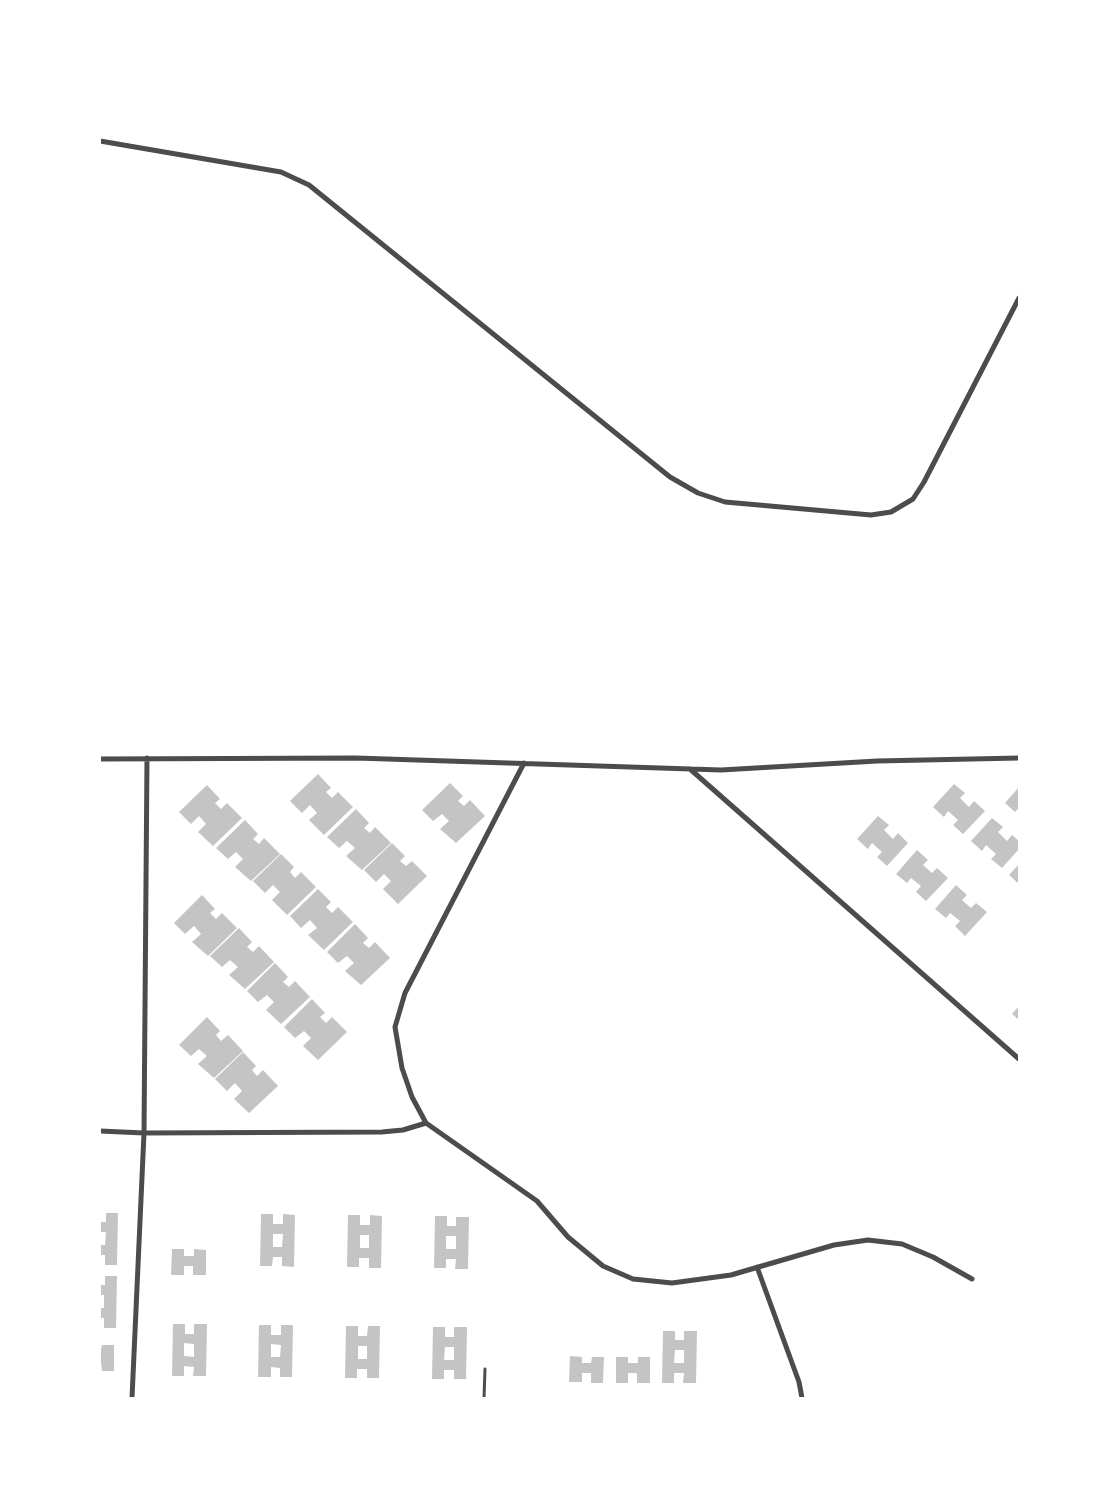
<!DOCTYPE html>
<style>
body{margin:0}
#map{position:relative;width:1119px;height:1498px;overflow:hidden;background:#fff;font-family:"Fira Sans",sans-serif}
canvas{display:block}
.frame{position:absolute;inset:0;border:101px solid #fff;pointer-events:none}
</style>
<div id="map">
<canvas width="1119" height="1498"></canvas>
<div class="frame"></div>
</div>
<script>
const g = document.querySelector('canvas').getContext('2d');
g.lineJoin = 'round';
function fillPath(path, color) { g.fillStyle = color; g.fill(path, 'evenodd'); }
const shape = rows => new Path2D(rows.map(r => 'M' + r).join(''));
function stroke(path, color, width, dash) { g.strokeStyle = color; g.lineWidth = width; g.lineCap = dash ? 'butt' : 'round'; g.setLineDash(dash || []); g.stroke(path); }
fillPath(shape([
 [318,774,331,788,326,792,332,798,338,792,353,807,324,835,309,820,317,813,310,805,302,813,290,801],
 [450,783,463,796,458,801,464,806,470,800,485,816,456,843,440,829,449,821,442,814,433,821,422,810],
 [954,784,965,793,960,798,969,807,974,801,985,811,963,834,953,825,958,820,948,811,944,817,933,807],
 [207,785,220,799,215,803,221,809,227,803,242,818,213,846,198,832,206,824,199,816,191,824,179,812],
 [1019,787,1019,808,1015,812,1005,803],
 [356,809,369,823,364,828,370,833,375,827,391,843,362,870,346,856,355,848,347,841,339,848,327,837],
 [878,816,889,825,884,830,893,839,898,833,908,843,887,866,877,857,882,852,872,843,868,849,857,839],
 [992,818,1003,827,998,832,1007,841,1012,835,1019,841,1019,849,1002,868,991,859,996,854,986,845,982,851,971,841],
 [245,820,258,834,253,839,259,844,264,838,280,854,251,881,235,867,243,859,236,852,228,859,216,848],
 [392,843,405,856,400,861,406,866,412,861,427,876,398,904,383,889,391,881,384,874,376,882,364,870],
 [917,850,928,860,923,865,932,873,937,868,948,878,926,901,916,892,921,886,911,878,907,883,896,874],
 [281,854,294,867,290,872,295,878,301,872,316,887,287,915,272,900,280,892,273,885,265,893,253,881],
 [1019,864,1019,884,1009,875],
 [956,885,967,895,962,900,971,908,976,903,987,912,965,936,955,926,960,921,950,913,946,918,935,909],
 [318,889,331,902,326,907,332,913,338,907,353,922,324,950,308,935,317,928,310,920,301,928,290,916],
 [202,895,215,909,210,913,216,919,222,913,237,928,208,956,192,942,201,934,194,926,185,934,174,923],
 [355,924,368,938,363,943,369,948,375,942,390,958,361,985,345,971,354,963,347,956,338,963,327,952],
 [239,928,252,942,247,947,253,952,259,946,274,962,245,989,229,975,238,967,230,960,222,967,210,956],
 [275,963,288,977,283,982,289,987,295,981,310,997,281,1024,266,1010,274,1002,267,995,258,1002,247,991],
 [312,999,325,1013,320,1017,326,1023,332,1017,347,1032,318,1060,303,1046,311,1038,304,1031,295,1038,284,1027],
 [1019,1006,1019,1020,1012,1014],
 [207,1017,220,1031,216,1035,221,1041,228,1035,243,1051,214,1078,198,1064,207,1056,199,1049,191,1056,179,1045],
 [243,1052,256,1066,252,1070,257,1076,263,1070,278,1086,249,1113,234,1099,242,1091,235,1083,227,1091,215,1079],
 [106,1213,118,1213,117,1265,105,1265,105,1255,100,1255,100,1245,105,1245,106,1232,100,1232,100,1222,106,1222],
 [261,1214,273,1214,273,1224,283,1224,283,1214,295,1215,294,1267,282,1266,282,1257,273,1257,272,1266,260,1266],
 [273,1234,283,1234,282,1247,273,1247],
 [348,1215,360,1215,360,1225,370,1225,370,1215,382,1216,381,1268,369,1268,369,1258,359,1258,359,1267,347,1267],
 [360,1235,369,1235,369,1248,360,1248],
 [435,1216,447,1216,447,1226,456,1226,456,1217,469,1217,468,1269,455,1269,456,1259,446,1259,446,1268,434,1268],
 [446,1236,456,1236,456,1249,446,1249],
 [172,1249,184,1249,184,1256,194,1256,194,1249,206,1250,206,1275,193,1275,193,1266,184,1266,184,1275,171,1275],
 [105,1276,117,1276,116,1328,104,1328,104,1318,100,1318,100,1308,104,1308,104,1295,100,1295,100,1285,105,1285],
 [173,1324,185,1324,185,1334,194,1334,194,1324,207,1324,206,1376,193,1376,194,1367,184,1366,184,1376,172,1376],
 [184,1343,194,1344,194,1357,184,1356],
 [259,1325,271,1325,271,1335,281,1335,281,1325,293,1325,292,1377,280,1377,280,1368,271,1367,271,1377,258,1377],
 [271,1344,281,1345,280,1357,271,1357],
 [346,1326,358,1326,358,1336,367,1336,368,1326,380,1326,379,1378,367,1378,367,1369,357,1369,357,1378,345,1378],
 [358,1346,367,1346,367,1359,358,1359],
 [433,1327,445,1327,445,1337,454,1337,454,1327,467,1327,466,1379,454,1379,454,1370,444,1370,444,1379,432,1379],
 [445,1347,454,1347,454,1360,444,1360],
 [663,1331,675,1331,675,1340,684,1340,684,1331,697,1331,696,1383,683,1383,684,1373,674,1373,674,1383,662,1383],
 [675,1350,684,1350,684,1363,674,1363],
 [102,1345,114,1345,114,1371,102,1371,100,1354],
 [570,1356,582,1357,582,1363,591,1363,592,1357,604,1357,603,1383,591,1383,591,1373,582,1373,582,1382,569,1382],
 [616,1357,628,1357,628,1363,638,1363,638,1357,650,1357,650,1383,637,1383,637,1373,628,1373,628,1383,616,1383]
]), '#c4c4c4');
stroke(shape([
 [484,1398,485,1369]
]), '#4c4c4c', 3);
stroke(shape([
 [100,141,281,172,309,185,670,477,698,493,725,502,871,515,891,512,913,499,924,482,1019,298],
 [100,759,356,758,721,770,877,761,1019,758],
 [524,763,405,993,395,1027,402,1068,412,1097,426,1123,537,1201,568,1237,603,1266,633,1279,672,1283,731,1275,834,1245,868,1240,902,1244,933,1257,972,1279],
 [690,769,1019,1059],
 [100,1131,144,1133,382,1132,403,1130,426,1123],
 [757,1267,799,1382,802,1398],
 [132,1398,144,1133,147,758]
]), '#4c4c4c', 5);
</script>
